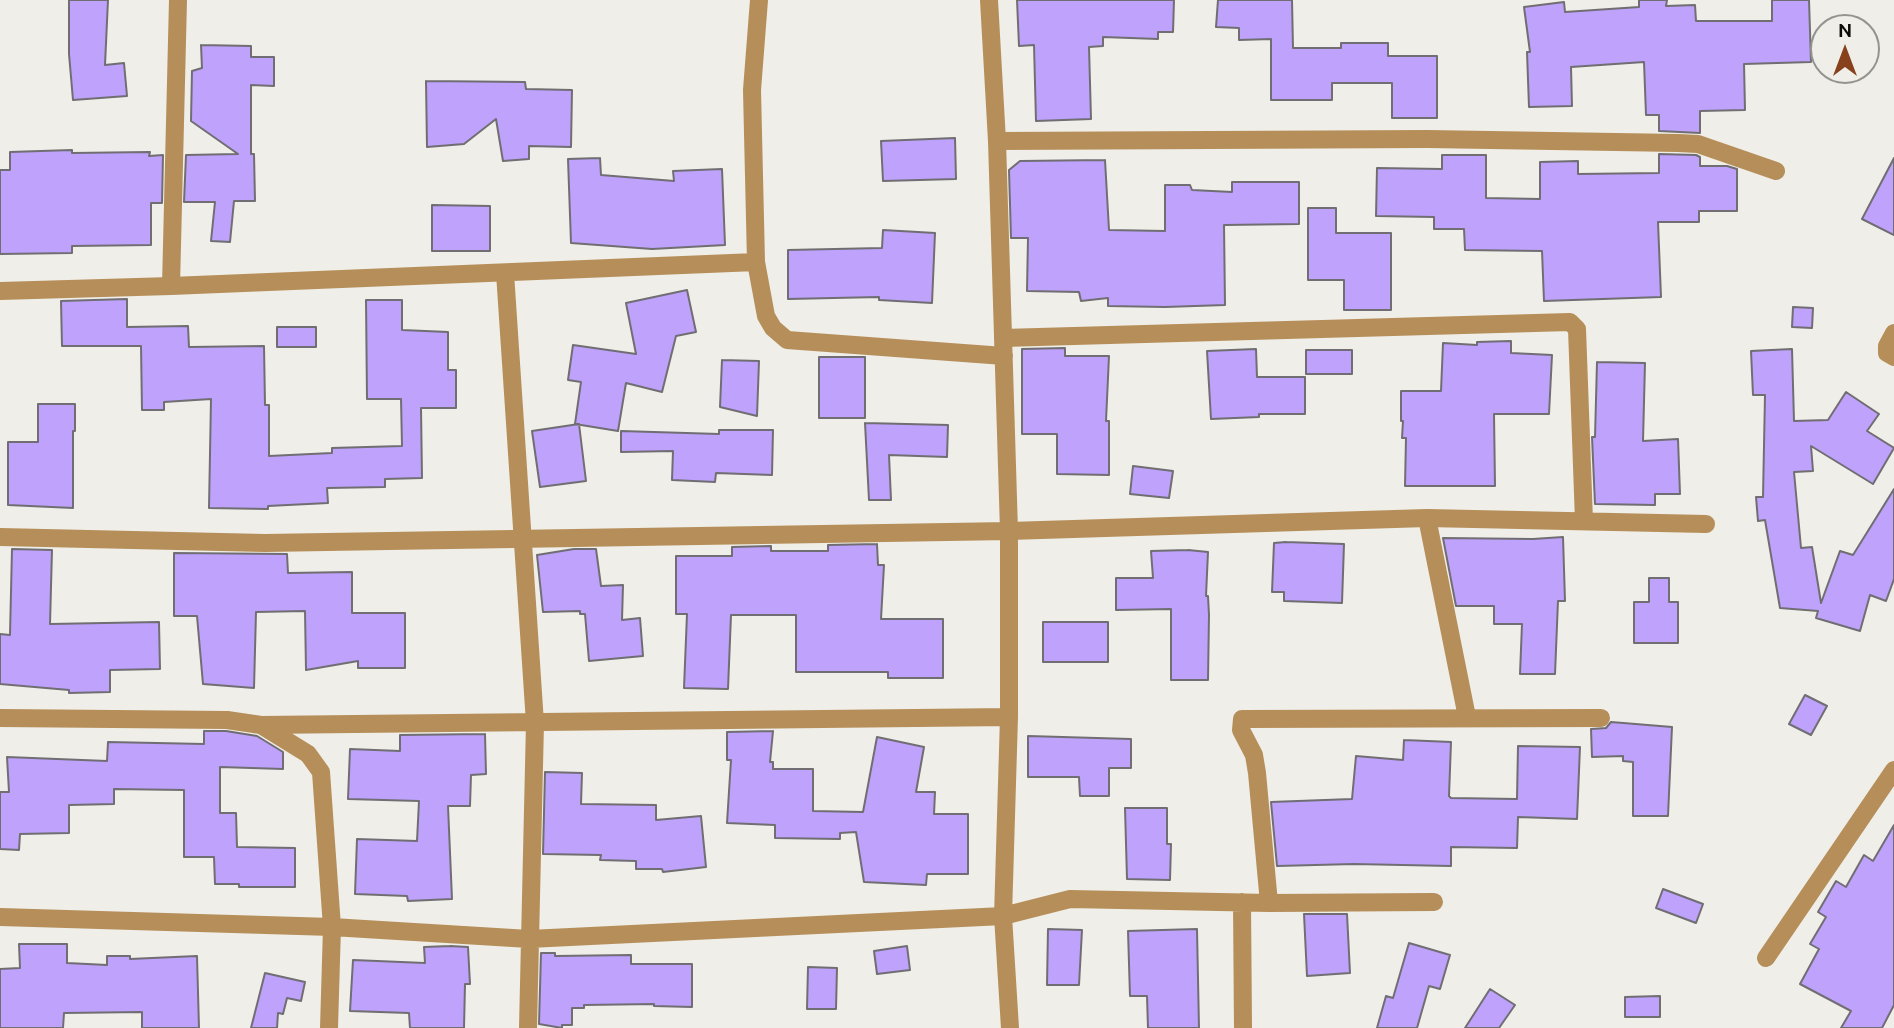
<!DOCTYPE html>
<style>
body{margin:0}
#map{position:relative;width:1894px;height:1028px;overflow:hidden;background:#efeee8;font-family:Ubuntu,sans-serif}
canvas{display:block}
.north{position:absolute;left:1810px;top:14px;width:70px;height:70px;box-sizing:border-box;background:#efeee8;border:2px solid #94938f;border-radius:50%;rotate:0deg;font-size:19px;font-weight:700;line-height:28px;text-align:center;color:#0c0b09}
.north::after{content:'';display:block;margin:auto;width:24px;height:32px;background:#87411c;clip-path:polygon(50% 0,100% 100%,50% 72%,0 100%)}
</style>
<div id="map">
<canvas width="1894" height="1028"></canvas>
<div class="north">N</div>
</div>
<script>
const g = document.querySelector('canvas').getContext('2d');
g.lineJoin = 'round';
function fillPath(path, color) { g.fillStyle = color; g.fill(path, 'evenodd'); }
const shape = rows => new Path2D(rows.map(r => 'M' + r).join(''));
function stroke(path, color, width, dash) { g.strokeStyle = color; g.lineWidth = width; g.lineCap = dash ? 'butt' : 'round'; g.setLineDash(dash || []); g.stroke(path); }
const building = shape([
 [69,0,108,0,105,65,124,63,127,96,73,100,69,54,69,0],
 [1017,0,1174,0,1173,32,1158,32,1158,39,1103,37,1103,46,1089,47,1091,119,1036,121,1034,45,1019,46,1017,0],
 [1218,0,1292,0,1293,48,1341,48,1341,43,1388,43,1388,56,1437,56,1437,118,1392,118,1392,83,1332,83,1332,100,1271,100,1271,39,1239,40,1239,28,1216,27,1218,0],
 [1639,0,1667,0,1666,6,1695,5,1696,21,1772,21,1772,0,1809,0,1811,62,1744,64,1745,110,1700,111,1700,133,1659,131,1659,115,1646,115,1644,62,1571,67,1572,106,1529,107,1527,52,1530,52,1524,7,1564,2,1565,12,1639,7,1639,0],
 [201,45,251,46,251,57,274,57,274,86,251,85,251,154,254,154,255,201,234,201,230,242,211,241,215,202,184,202,186,155,238,154,191,121,192,71,202,68,201,45],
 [426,81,525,82,526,89,572,90,571,147,529,146,529,159,503,161,496,119,464,144,427,147,426,81],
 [955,138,956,179,883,181,881,141,955,138],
 [72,150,72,153,150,152,149,156,163,155,162,203,151,203,151,245,72,246,72,253,0,254,0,170,10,170,10,152,72,150],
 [1659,154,1696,155,1700,157,1700,166,1727,166,1737,169,1737,211,1699,211,1699,222,1658,222,1661,297,1544,301,1542,251,1465,250,1464,229,1434,229,1434,217,1376,216,1377,168,1442,169,1442,155,1486,155,1486,198,1540,199,1540,162,1578,161,1578,174,1659,173,1659,154],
 [600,158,601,175,674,181,673,171,722,169,725,245,652,249,571,243,568,159,600,158],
 [1894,158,1894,235,1862,219,1894,158],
 [1105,160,1109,230,1165,231,1165,185,1190,185,1192,190,1232,192,1232,182,1299,182,1299,224,1224,225,1225,305,1165,307,1108,306,1108,298,1081,301,1079,292,1027,291,1028,238,1011,238,1009,170,1020,161,1105,160],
 [432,205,490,206,490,251,432,251,432,205],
 [1308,208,1336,208,1336,233,1391,233,1391,310,1344,310,1344,280,1308,280,1308,208],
 [883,230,935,233,932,303,879,300,879,297,788,299,788,250,882,248,883,230],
 [687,290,696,332,676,336,662,392,626,383,618,431,575,424,581,382,568,380,573,345,636,354,626,303,687,290],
 [127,299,127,327,188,326,189,347,264,346,265,405,269,405,269,456,332,453,332,448,402,446,401,399,367,399,366,300,402,300,402,330,448,332,448,370,456,370,456,408,421,408,422,478,385,479,385,487,327,488,328,503,268,506,268,509,209,508,211,399,164,402,164,410,142,410,141,346,62,346,61,301,127,299],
 [1793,307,1813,308,1812,328,1792,327,1793,307],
 [277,327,316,327,316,347,277,347,277,327],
 [1511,341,1511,353,1552,355,1549,414,1494,414,1495,486,1405,486,1406,438,1402,438,1403,421,1401,421,1401,391,1441,391,1443,343,1477,345,1477,342,1511,341],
 [1065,348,1065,356,1109,356,1106,421,1109,421,1109,475,1057,474,1057,434,1022,434,1022,349,1065,348],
 [1256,349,1257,377,1305,377,1305,414,1259,414,1259,417,1211,419,1207,351,1256,349],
 [1792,349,1794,421,1828,420,1846,392,1879,414,1867,431,1894,448,1873,484,1811,446,1813,471,1794,472,1801,548,1812,547,1821,603,1840,551,1853,555,1894,489,1894,579,1886,601,1870,595,1860,631,1816,618,1818,611,1780,608,1765,520,1758,521,1756,497,1763,497,1765,395,1753,395,1751,351,1792,349],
 [1306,350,1352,350,1352,374,1306,374,1306,350],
 [819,357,865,357,865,418,819,418,819,357],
 [722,360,759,361,757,416,720,407,722,360],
 [1597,362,1645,363,1643,441,1678,439,1680,494,1655,494,1655,505,1595,504,1592,437,1595,437,1597,362],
 [38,404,75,404,75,431,73,431,73,508,8,505,8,442,38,442,38,404],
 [865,423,948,425,947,457,889,455,891,500,869,500,865,423],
 [579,424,586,481,540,487,532,431,579,424],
 [719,430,773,430,772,475,716,473,715,482,672,480,673,451,621,452,621,431,719,434,719,430],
 [1133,466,1173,471,1169,498,1130,494,1133,466],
 [1563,537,1565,601,1558,601,1555,674,1520,674,1522,624,1494,624,1494,606,1456,606,1443,538,1533,539,1563,537],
 [1286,542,1344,544,1342,603,1284,601,1284,592,1272,592,1274,543,1286,542],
 [877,544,878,565,884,565,881,619,943,619,943,678,888,678,888,672,796,672,796,615,731,615,728,689,684,688,687,614,676,614,676,556,732,556,732,547,771,546,771,551,828,551,828,545,877,544],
 [12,549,52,550,50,624,159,622,160,669,110,670,110,692,69,693,69,690,0,684,0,634,10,635,12,549],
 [574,549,596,549,601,586,623,585,622,620,640,618,643,656,589,661,585,614,580,614,580,611,543,612,537,555,574,549],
 [1188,550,1208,552,1206,596,1208,596,1209,615,1208,680,1171,680,1171,609,1116,610,1116,578,1153,578,1151,551,1188,550],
 [174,553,287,554,288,573,352,572,352,613,405,613,405,668,358,668,358,661,306,670,305,611,256,612,254,688,203,684,197,616,174,616,174,553],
 [1649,578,1669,578,1669,602,1678,602,1678,643,1634,643,1634,602,1649,602,1649,578],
 [1043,622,1108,622,1108,662,1043,662,1043,622],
 [1805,695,1827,706,1811,735,1789,724,1805,695],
 [1611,722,1672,727,1668,816,1633,816,1633,762,1623,761,1623,756,1592,757,1591,729,1606,728,1611,722],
 [204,731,226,731,257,736,283,752,283,769,220,767,220,813,236,813,237,847,295,848,295,887,239,887,239,884,215,884,214,857,184,857,184,790,114,789,114,804,69,805,69,833,20,834,19,850,0,849,0,792,9,792,7,757,107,761,108,742,204,744,204,731],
 [773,731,770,762,773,762,773,769,813,769,813,811,863,812,877,737,924,747,916,792,935,792,934,814,968,814,968,874,927,874,926,885,864,882,856,832,840,833,840,839,775,838,775,825,727,823,731,760,727,760,727,732,773,731],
 [485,734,486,774,471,775,470,806,448,806,452,899,408,901,407,896,355,894,357,839,417,841,419,801,348,799,350,749,400,751,400,735,485,734],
 [1028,736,1131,739,1131,768,1109,768,1109,796,1080,796,1079,777,1028,777,1028,736],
 [1404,740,1451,742,1449,796,1451,798,1517,799,1518,746,1580,747,1577,819,1518,817,1517,848,1451,847,1451,866,1354,864,1277,866,1271,802,1352,799,1356,756,1403,760,1404,740],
 [545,772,582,773,581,804,656,805,656,820,701,816,706,867,663,872,662,869,636,869,636,861,600,860,601,855,543,854,545,772],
 [1125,808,1167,808,1167,844,1171,844,1170,880,1127,879,1125,808],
 [1894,825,1894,1005,1882,1028,1841,1028,1851,1011,1800,984,1819,949,1810,944,1826,917,1818,912,1836,881,1846,887,1864,855,1873,861,1894,825],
 [1663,889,1703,904,1696,923,1656,908,1663,889],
 [1304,914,1347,914,1350,973,1307,976,1304,914],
 [1048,929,1082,930,1079,985,1047,985,1048,929],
 [1197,929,1199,1028,1148,1028,1147,996,1130,996,1128,931,1197,929],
 [1409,943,1450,955,1440,989,1429,986,1417,1028,1377,1028,1386,996,1393,998,1409,943],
 [19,944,67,944,67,963,107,965,107,956,130,956,130,959,197,956,199,1028,142,1028,142,1012,64,1013,63,1028,0,1028,0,969,20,968,19,944],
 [450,946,468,947,470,984,465,984,464,1028,410,1028,409,1013,350,1011,353,960,425,963,424,947,450,946],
 [907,946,910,970,877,974,874,951,907,946],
 [541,953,555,953,555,956,631,955,631,964,692,964,692,1007,654,1006,654,1004,584,1005,584,1008,572,1008,572,1025,562,1025,562,1028,539,1024,541,953],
 [808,967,837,968,836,1009,807,1009,808,967],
 [265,973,305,982,301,1001,287,998,283,1014,278,1013,277,1028,251,1028,265,973],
 [1490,989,1515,1005,1499,1028,1465,1028,1490,989],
 [1660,996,1660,1017,1625,1017,1625,997,1660,996]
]);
fillPath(building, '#bea2fc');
stroke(building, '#706e73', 2);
stroke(shape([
 [759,0,752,90,756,262,766,316,773,328,787,340,1004,356],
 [989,0,997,141,1009,531,1009,717,1003,916,1010,1028],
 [997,141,1427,139,1678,143,1698,144,1776,171],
 [505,273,535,723,528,1028],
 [171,286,178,0],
 [0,291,171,286,756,262],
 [1894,333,1887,346,1887,353,1894,357],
 [1003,338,1570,322,1577,329,1584,521],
 [1427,518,1467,717],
 [0,537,265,543,1009,531,1427,518,1706,524],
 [0,718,227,720,261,725,1009,717],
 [261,725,308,754,321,772,332,927,329,1028],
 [1242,902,1243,1028],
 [1269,903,1257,773,1254,755,1241,730,1242,719,1601,718],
 [0,917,332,927,529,939,1003,916,1070,899,1269,903,1434,902],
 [1766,958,1894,770]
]), '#b68e59', 18);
</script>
